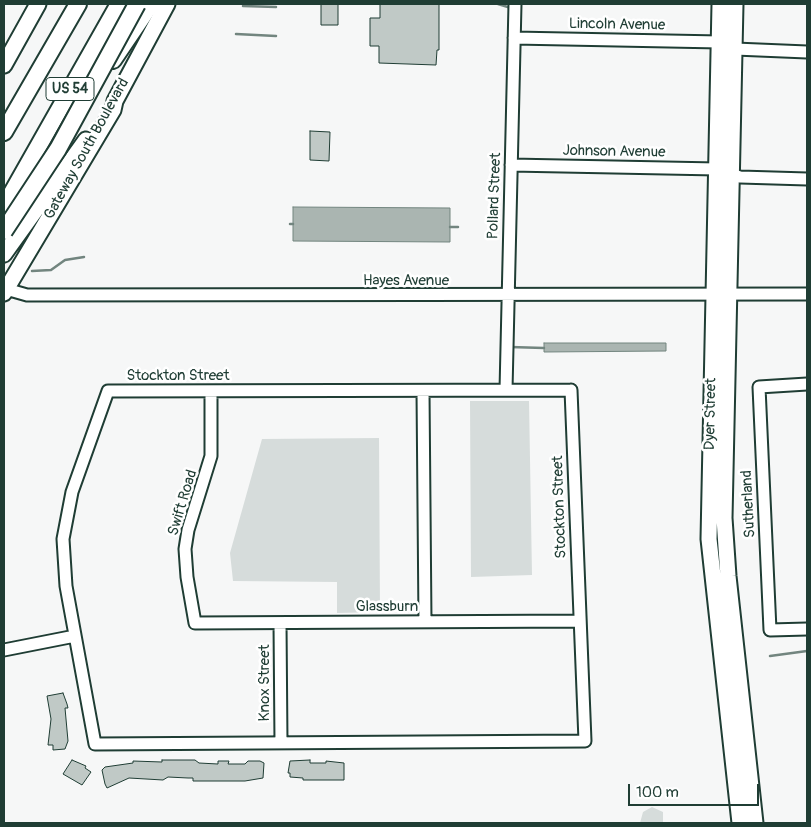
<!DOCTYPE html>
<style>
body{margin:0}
#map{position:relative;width:811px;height:827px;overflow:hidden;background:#f6f7f7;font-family:Pangolin,sans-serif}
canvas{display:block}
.frame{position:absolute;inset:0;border:5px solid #1f3d34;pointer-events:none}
.scale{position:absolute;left:628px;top:784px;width:131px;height:22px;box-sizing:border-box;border:2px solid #1f3d34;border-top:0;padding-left:6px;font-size:15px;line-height:18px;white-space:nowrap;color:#1f3d34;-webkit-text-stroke:4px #fff;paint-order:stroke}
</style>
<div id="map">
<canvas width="811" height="827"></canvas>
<div class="frame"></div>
<div class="scale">100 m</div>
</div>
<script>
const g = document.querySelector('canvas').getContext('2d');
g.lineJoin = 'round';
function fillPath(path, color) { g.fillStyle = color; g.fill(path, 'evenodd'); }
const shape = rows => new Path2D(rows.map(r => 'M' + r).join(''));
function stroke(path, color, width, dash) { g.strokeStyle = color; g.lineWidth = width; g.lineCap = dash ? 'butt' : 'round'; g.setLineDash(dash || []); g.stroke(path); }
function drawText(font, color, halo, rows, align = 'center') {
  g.font = font + ' Pangolin,sans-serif'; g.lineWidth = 5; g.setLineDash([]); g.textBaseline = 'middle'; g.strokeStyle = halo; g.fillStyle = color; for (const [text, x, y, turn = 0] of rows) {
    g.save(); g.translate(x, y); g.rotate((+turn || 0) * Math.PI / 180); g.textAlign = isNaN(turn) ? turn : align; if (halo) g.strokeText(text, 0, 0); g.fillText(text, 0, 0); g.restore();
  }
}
fillPath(shape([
 [470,401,529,401,532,575,471,577],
 [379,438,380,612,337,613,337,582,233,581,230,553,262,439],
 [652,807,663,812,663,823,640,823,643,812]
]), '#d6dcdb');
const water = shape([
 [293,207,450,208,450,242,293,241,293,207],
 [544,343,666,343,666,351,544,352,544,343]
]);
fillPath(water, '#aab5b1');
stroke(water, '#72857f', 1);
stroke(shape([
 [498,4,511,8],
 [243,6,276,7],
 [236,34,276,36],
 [290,224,293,224],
 [450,227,458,227],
 [32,271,51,270,65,260,84,257],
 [510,347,544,348],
 [770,656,807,651]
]), '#72857f', 2.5);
const building = shape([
 [321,4,338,4,338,25,321,25,321,4],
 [380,4,439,4,439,50,437,50,436,65,379,63,379,46,370,46,370,18,380,18,380,4],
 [310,131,330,132,329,161,310,160,310,131],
 [63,693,67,704,68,708,65,708,68,741,65,749,53,750,53,745,48,745,51,719,47,696,63,693],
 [72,760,86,766,85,768,91,772,82,785,63,774,72,760],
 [162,760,195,760,199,763,218,764,218,761,229,761,228,764,245,764,248,761,260,761,264,763,263,778,245,781,193,781,193,778,188,778,168,777,163,780,129,778,107,788,105,784,102,770,105,767,133,763,133,761,162,762,162,760],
 [310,760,310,763,326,763,326,761,344,763,344,780,303,780,303,778,290,777,290,773,288,773,290,761,310,760]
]);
fillPath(building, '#c0c9c6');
stroke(building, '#1f3d34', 1);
const minor = shape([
 [514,38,720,42],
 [735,49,807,52],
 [511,165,717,169],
 [731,174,740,177,807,179],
 [6,289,27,295,807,294],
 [807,384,759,387,770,630,807,629],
 [506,390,515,4],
 [571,390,585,741,95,744,66,586,63,539,72,492,108,391,571,390],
 [211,391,211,456,188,530,185,549,187,577,195,623,579,621],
 [423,391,425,622],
 [280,623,281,743],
 [4,650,75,636]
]);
const major = shape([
 [720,4,709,539,740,823],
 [735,4,724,518,728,576,755,823],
 [4,65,38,4],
 [4,254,86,140],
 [4,293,113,110,115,101,167,4]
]);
const highway = shape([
 [113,60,151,4],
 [4,132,78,4],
 [4,207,119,4]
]);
stroke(minor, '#1f3d34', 15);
stroke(major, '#1f3d34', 19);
stroke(highway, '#1f3d34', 20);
stroke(minor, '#fff', 11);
stroke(major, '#fff', 15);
stroke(highway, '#fff', 16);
const highwayBridge = shape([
 [4,231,58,149,137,4]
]);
stroke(highwayBridge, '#1f3d34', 20, []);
stroke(highwayBridge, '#fff', 16);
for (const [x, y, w] of [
 [70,89,48]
]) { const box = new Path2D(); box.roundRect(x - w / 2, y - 11.5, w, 23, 4); g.fillStyle = '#fff'; g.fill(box); stroke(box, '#1f3d34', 1); }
drawText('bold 14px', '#1f3d34', null, [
 ["US 54",70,89]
]);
drawText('15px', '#1f3d34', '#fff', [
 ["Lincoln Avenue",617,25,1],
 ["Gateway South Boulevard",87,149,-61],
 ["Johnson Avenue",614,152,1],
 ["Pollard Street",495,196,-88],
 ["Hayes Avenue",406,281],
 ["Stockton Street",178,376],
 ["Dyer Street",711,414,-89],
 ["Swift Road",183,503,-73],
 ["Sutherland",749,504,-93],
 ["Stockton Street",560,507,-92],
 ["Glassburn",387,607],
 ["Knox Street",265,683,-90]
]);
</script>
